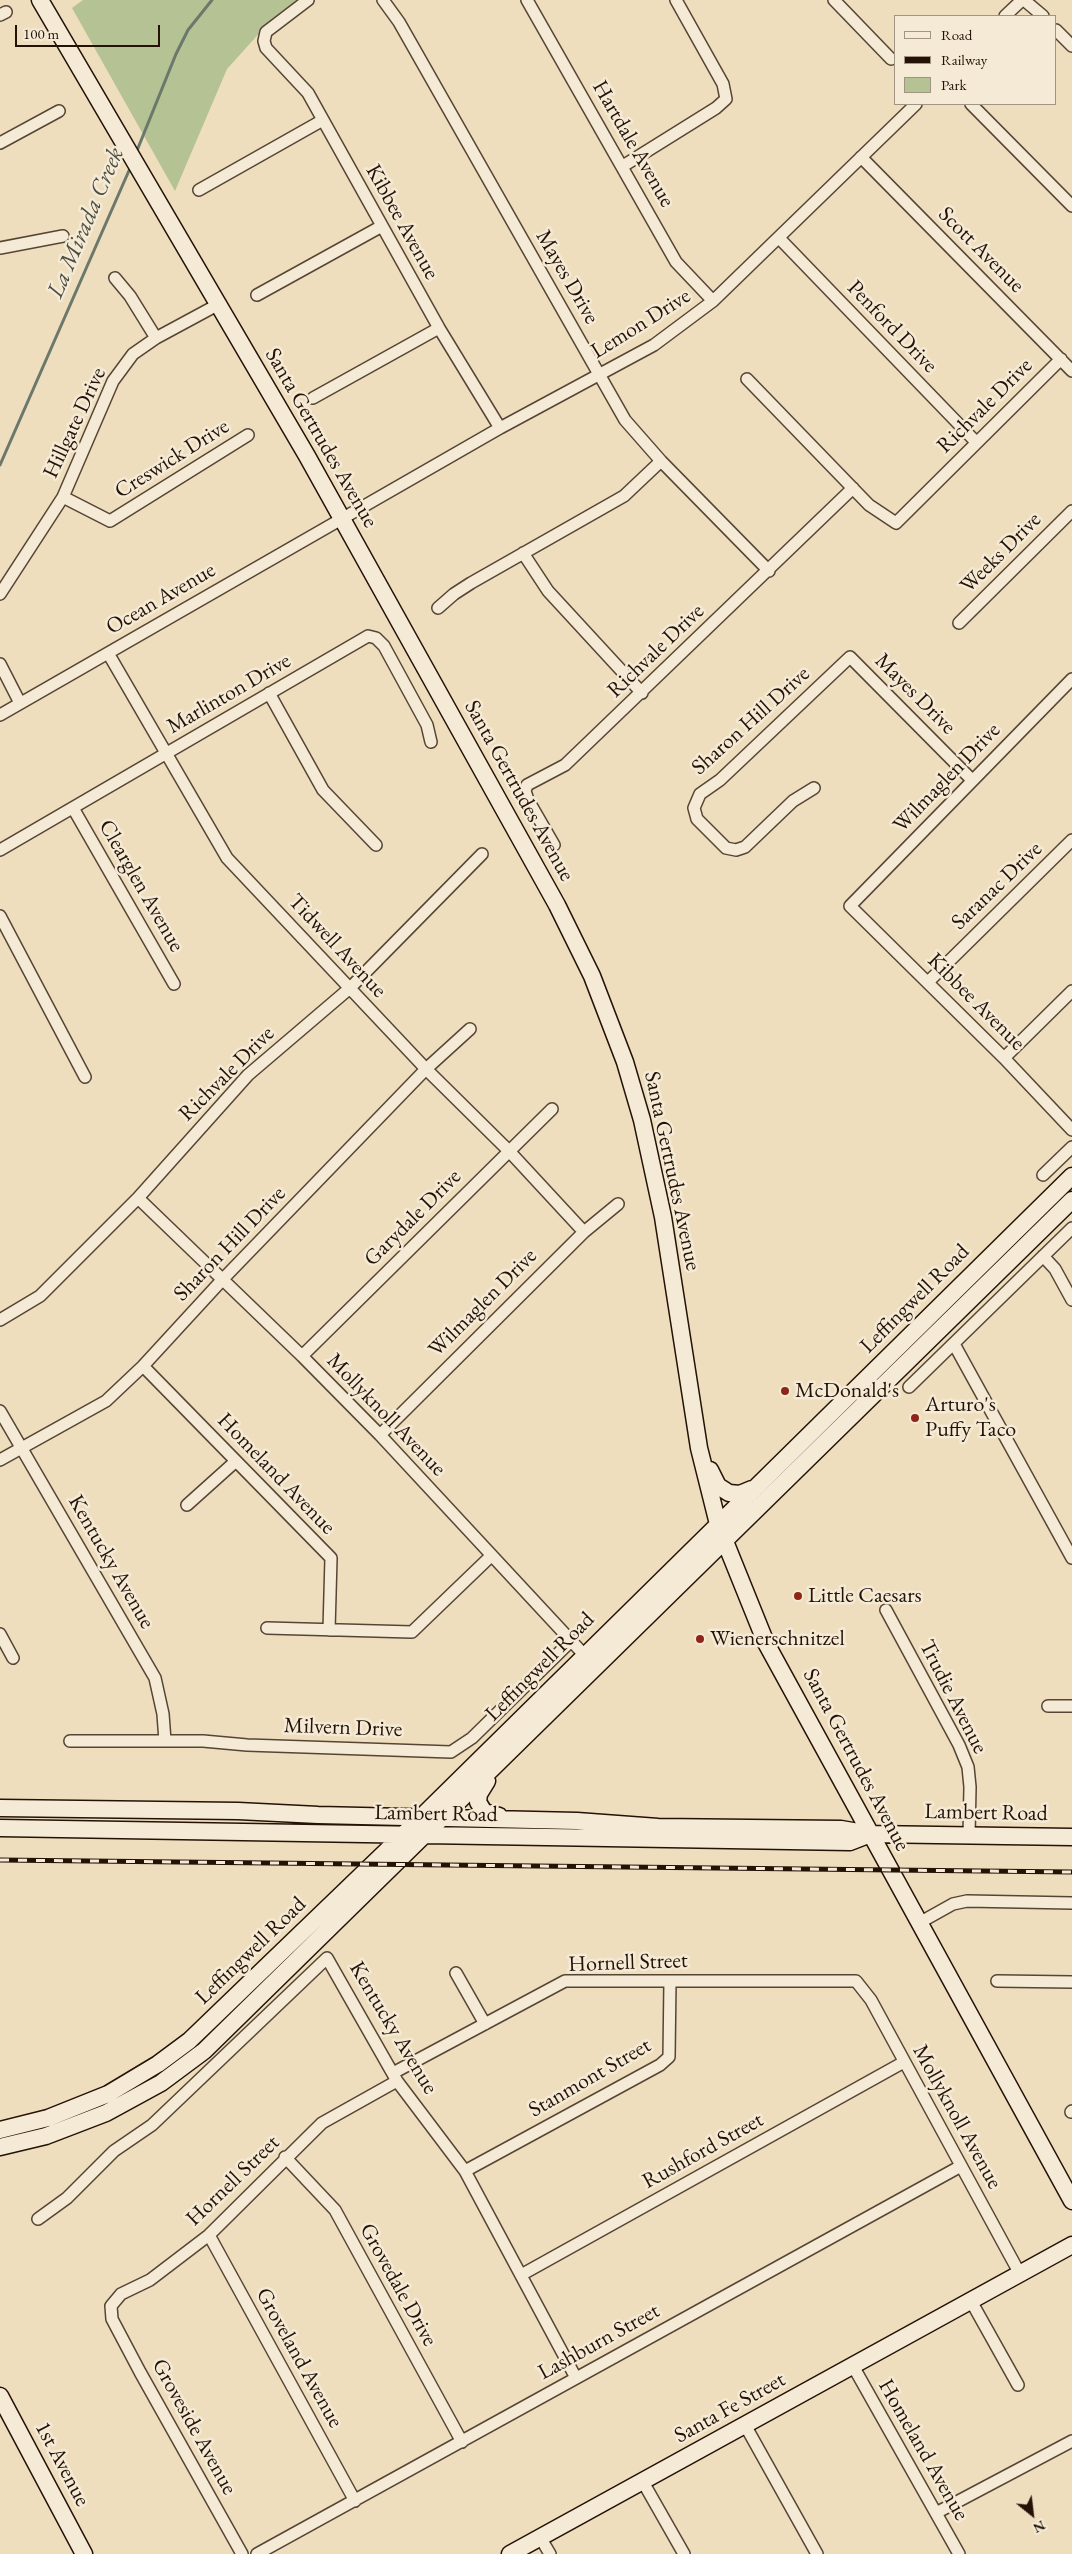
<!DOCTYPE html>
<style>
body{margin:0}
#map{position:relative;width:1072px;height:2554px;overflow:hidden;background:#eedebe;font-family:"EB Garamond",serif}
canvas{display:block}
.legend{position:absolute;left:894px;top:15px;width:162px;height:90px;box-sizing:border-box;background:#f4ead5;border:1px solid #a19483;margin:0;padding:6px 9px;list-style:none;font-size:15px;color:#241207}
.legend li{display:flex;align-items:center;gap:10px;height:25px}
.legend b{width:25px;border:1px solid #a19483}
.north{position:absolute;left:1007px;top:2489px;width:50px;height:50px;-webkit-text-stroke:4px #f4ead5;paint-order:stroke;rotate:151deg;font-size:14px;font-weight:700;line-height:20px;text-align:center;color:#241207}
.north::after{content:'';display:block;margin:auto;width:18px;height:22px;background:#241207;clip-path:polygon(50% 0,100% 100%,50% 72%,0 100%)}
.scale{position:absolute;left:15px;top:25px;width:145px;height:22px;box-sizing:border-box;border:2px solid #241207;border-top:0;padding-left:6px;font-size:15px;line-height:18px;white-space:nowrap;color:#241207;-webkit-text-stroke:4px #f4ead5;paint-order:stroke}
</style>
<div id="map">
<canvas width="1072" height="2554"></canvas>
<ul class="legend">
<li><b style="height:6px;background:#f4ead5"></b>Road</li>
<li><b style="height:6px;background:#241207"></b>Railway</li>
<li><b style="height:14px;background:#b5c294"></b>Park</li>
</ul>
<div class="north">N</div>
<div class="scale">100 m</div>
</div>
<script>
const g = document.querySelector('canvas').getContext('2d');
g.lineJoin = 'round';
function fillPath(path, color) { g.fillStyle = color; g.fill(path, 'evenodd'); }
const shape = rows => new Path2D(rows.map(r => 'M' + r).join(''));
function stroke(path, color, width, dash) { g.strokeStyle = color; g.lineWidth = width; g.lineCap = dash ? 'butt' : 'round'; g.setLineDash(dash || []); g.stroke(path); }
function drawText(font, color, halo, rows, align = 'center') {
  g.font = font + ' "EB Garamond",serif'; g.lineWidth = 5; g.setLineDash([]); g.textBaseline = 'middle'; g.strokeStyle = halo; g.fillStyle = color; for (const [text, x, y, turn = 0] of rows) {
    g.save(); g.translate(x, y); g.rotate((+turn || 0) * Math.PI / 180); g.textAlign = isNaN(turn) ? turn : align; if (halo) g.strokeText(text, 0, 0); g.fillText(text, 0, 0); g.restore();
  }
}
fillPath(shape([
 [83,0,302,0,264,28,227,69,175,191,72,8]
]), '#b5c294');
stroke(shape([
 [136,153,176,54,188,30,212,0],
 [0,465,131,166]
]), '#6b786b', 3);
const street = shape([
 [308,0,266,32,264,41,266,48,308,93,439,328,500,428],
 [383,0,399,22,625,420,661,461,769,571],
 [527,0,676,262,713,301],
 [834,0,891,59],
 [1024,0,1043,16],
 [0,15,6,12],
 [1005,16,1022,0],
 [1056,30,1072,46],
 [971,104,1072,206],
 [0,143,59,111],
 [861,157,1072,371],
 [623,166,716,108,726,99,723,84,676,0],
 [199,190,323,120],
 [779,238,976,442],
 [0,248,63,236],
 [115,278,130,296,156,338],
 [257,295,382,226],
 [747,379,869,505,896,523,1061,359],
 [313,398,439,328],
 [63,497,110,521,248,435],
 [523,553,548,591,642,693],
 [0,594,63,497,113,381,133,354,156,338,219,304],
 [438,608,454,594,471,583,624,496,661,461],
 [959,623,1072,511],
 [108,653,227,858,426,1069,509,1151,584,1232],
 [0,664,20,703],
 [1072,679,850,906,1004,1058,1072,1130],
 [269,693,323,790,376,845],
 [0,715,500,428,654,345,713,301,916,104],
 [814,788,793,801,745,847,736,850,726,848,697,819,694,808,700,794,720,780,850,657,972,780],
 [73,808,174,984],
 [554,845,528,800,525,791,527,785,565,765,853,488],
 [0,850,368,636,376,638,384,646,427,725,431,742],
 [0,916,85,1077],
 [928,982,1072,840],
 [1004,1058,1072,991],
 [1043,1175,1072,1147],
 [138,1198,302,1356,380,1435,589,1660],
 [1043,1256,1055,1269,1072,1300],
 [0,1320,40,1296,138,1198,248,1075,350,988,482,854],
 [954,1344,1072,1558],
 [302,1356,552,1109],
 [143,1366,331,1558,329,1630],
 [909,1387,1072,1228],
 [0,1411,155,1678,163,1714,165,1741],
 [380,1435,584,1232,618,1204],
 [0,1460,106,1401,143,1366,223,1279,426,1069,470,1029],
 [187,1505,236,1461],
 [886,1610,959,1745,968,1767,970,1787,969,1836],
 [267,1628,412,1632,491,1556],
 [0,1634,13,1658],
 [1048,1706,1072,1706],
 [70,1741,203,1741,247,1745,451,1752,472,1738,571,1641],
 [919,1923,953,1904,967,1901,1072,1903],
 [456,1973,485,2024],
 [997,1981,1072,1982],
 [393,2073,565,1981,856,1981,871,2000,1020,2274],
 [1071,2112,1072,2111],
 [285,2157,335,2210,462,2442],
 [465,2171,660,2065,669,2057,670,1981],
 [38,2219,67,2198,114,2151,152,2125,327,1958,397,2081,465,2171,576,2378],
 [209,2235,355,2501],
 [521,2275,904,2062],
 [971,2301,1018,2385],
 [853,2366,959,2554],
 [745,2425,817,2554],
 [643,2482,684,2554],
 [936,2513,1072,2441],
 [540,2537,550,2554],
 [242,2554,140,2372,112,2319,111,2306,121,2294,150,2280,209,2235,322,2123,397,2081],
 [257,2554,961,2166]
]);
const secondary = shape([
 [40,0,307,456,557,905,592,976,625,1062,642,1120,663,1217,699,1448,718,1524,766,1643,1072,2201],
 [710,1470,718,1486,729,1493,740,1494,752,1489],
 [487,1781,479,1794,478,1802,484,1812,499,1816],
 [0,1808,238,1811,318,1815,577,1821,658,1827,841,1829,870,1834,1072,1837],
 [0,1828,850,1842,868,1835],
 [0,2130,48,2118,108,2094,158,2064,189,2041,402,1836,1072,1176],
 [0,2147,46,2136,106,2113,161,2083,204,2051,1072,1200],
 [0,2396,84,2554],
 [510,2554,1072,2245]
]);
stroke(street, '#564535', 14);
stroke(secondary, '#241207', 19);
stroke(street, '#f4ead5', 11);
stroke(secondary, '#f4ead5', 16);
const rail = shape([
 [0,1860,1072,1872]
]);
stroke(rail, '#241207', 5);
stroke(rail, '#f4ead5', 3, [9]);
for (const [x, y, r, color] of [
 [785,1391,5,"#8f2418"],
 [915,1418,5,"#8f2418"],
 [798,1596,5,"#8f2418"],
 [700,1639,5,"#8f2418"]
]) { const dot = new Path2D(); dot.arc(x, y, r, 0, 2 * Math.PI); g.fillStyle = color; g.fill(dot); stroke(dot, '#f4ead5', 2); }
drawText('22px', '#241207', '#f4ead5', [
 ["Hartdale Avenue",633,144,60],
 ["Kibbee Avenue",402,222,61],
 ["Scott Avenue",981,250,45],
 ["Mayes Drive",567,277,60],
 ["Lemon Drive",641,324,-32],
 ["Penford Drive",892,327,46],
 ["Richvale Drive",985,406,-45],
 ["Hillgate Drive",75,423,-65],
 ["Santa Gertrudes Avenue",321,438,60],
 ["Creswick Drive",172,459,-32],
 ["Weeks Drive",1001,553,-45],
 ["Ocean Avenue",161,599,-30],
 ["Richvale Drive",656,651,-44],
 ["Marlinton Drive",229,694,-30],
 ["Mayes Drive",915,694,45],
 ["Sharon Hill Drive",751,721,-42],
 ["Wilmaglen Drive",947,778,-46],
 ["Santa Gertrudes Avenue",519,791,61],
 ["Clearglen Avenue",141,886,60],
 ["Saranac Drive",997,886,-44],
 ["Tidwell Avenue",337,946,47],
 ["Kibbee Avenue",976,1002,45],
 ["Richvale Drive",227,1074,-45],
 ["Santa Gertrudes Avenue",672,1171,78],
 ["Garydale Drive",413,1218,-45],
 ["Sharon Hill Drive",230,1244,-46],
 ["Leffingwell Road",915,1299,-45],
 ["Wilmaglen Drive",483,1303,-45],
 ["Mollyknoll Avenue",386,1415,46],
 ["Homeland Avenue",276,1474,46],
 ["Kentucky Avenue",111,1562,60],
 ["Leffingwell Road",540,1667,-45],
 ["Trudie Avenue",953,1697,63],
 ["Milvern Drive",343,1728,2],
 ["Santa Gertrudes Avenue",856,1760,62],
 ["Lambert Road",986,1813,1],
 ["Lambert Road",436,1814,1],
 ["Leffingwell Road",251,1951,-44],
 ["Hornell Street",628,1963,-2],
 ["Kentucky Avenue",393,2028,59],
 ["Stanmont Street",590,2078,-30],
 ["Mollyknoll Avenue",957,2117,61],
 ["Rushford Street",703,2151,-29],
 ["Hornell Street",233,2181,-44],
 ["Grovedale Drive",398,2285,61],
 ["Lashburn Street",599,2342,-29],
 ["Groveland Avenue",299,2358,61],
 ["Santa Fe Street",730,2408,-29],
 ["Groveside Avenue",194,2427,61],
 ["Homeland Avenue",923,2450,60],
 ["1st Avenue",62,2464,62]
]);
drawText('22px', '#241207', '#f4ead5', [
 ["McDonald's",795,1391],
 ["Arturo's",925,1405],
 ["Puffy Taco",925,1430],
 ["Little Caesars",808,1596],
 ["Wienerschnitzel",710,1639]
], 'left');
drawText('italic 24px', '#4d4e41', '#f4ead5', [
 ["La Mirada Creek",86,223,-67]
]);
</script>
